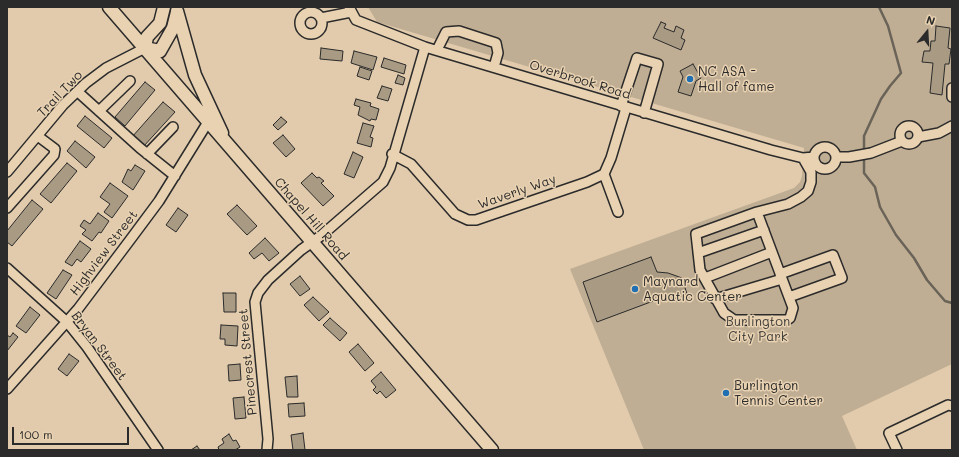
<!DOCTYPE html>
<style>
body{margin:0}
#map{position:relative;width:959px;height:457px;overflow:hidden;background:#e1cbac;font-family:Mali,sans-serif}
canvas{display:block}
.frame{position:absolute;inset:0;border:8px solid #2b2b2b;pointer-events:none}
.north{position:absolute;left:907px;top:12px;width:40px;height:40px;-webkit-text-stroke:3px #e9d2b1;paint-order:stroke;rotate:18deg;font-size:11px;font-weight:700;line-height:16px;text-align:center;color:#2b2b2b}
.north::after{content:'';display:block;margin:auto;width:14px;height:18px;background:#2b2b2b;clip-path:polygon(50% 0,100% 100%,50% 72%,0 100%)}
.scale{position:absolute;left:12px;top:427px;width:117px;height:18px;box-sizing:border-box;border:2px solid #2b2b2b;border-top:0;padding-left:5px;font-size:12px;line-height:14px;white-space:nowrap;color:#2b2b2b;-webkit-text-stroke:3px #e9d2b1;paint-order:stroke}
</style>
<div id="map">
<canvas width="959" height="457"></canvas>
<div class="frame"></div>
<div class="north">N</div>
<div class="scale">100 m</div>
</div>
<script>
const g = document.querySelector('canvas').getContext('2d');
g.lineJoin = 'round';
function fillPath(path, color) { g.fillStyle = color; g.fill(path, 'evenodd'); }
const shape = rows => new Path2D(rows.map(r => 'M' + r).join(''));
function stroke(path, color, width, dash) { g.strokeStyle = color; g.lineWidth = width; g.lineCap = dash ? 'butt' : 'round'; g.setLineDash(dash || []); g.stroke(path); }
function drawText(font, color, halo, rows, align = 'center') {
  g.font = font + ' Mali,sans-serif'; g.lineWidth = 3; g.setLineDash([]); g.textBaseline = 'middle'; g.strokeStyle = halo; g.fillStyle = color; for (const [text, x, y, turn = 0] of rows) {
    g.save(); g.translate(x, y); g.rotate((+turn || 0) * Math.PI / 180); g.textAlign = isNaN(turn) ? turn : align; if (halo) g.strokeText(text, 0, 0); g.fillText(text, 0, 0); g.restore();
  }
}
fillPath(shape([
 [368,7,952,7,952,364,842,416,857,450,644,450,570,269,794,188,800,182,802,176,804,148,377,22]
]), '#c0ae94');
stroke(shape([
 [879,7,888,26,901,73,890,86,881,99,864,136,864,173,875,187,880,207,896,235,914,258,927,280,945,301,952,303]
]), '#6a6358', 2.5);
const building = shape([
 [661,22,666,24,664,28,674,32,676,26,684,30,681,38,685,40,681,50,653,38,661,22],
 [936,26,950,28,948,48,951,49,949,64,945,64,942,95,930,93,933,63,922,62,924,51,930,51,931,41,935,41,936,26],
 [321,48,343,51,342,61,320,59,321,48],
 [354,51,377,57,373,70,351,63,354,51],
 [384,58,406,65,404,74,381,67,384,58],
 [693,64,701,78,696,81,691,96,678,92,683,77,680,71,693,64],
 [360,67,372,71,369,80,357,76,360,67],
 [398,75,405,78,403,85,395,83,398,75],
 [145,82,155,90,125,126,115,117,145,82],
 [382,86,392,89,388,101,377,98,382,86],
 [356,99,371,103,370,106,379,109,376,120,371,119,370,121,358,115,360,107,354,105,356,99],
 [163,102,175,112,143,147,132,137,163,102],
 [85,116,112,138,104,148,77,126,85,116],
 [281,117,287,122,278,130,273,125,281,117],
 [363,123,374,126,370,137,373,138,371,147,357,143,363,123],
 [283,135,295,149,286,157,273,143,283,135],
 [75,141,95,157,86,168,67,151,75,141],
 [353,152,363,157,354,178,344,174,353,152],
 [67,163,77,171,51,203,40,194,67,163],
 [135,165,145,171,133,190,122,182,128,169,131,171,135,165],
 [312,173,317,178,319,177,324,181,321,183,334,196,323,206,301,183,312,173],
 [110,183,128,196,112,218,104,212,110,204,100,197,110,183],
 [32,200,43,209,12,246,7,242,7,231,32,200],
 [237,205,257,226,247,235,227,214,237,205],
 [178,208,188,215,176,232,166,225,178,208],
 [98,213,109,221,101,233,99,232,92,241,82,234,86,230,80,226,84,220,90,224,98,213],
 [265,238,279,253,269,261,262,253,254,259,249,253,265,238],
 [80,241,91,249,81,262,77,259,72,266,65,262,80,241],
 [651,257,657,272,668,273,682,278,687,294,671,300,664,297,597,322,583,282,651,257],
 [63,270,72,275,56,299,47,293,63,270],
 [300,276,310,289,300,296,290,284,300,276],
 [223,293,236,293,236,312,224,312,223,293],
 [313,297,329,312,319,321,304,305,313,297],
 [30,307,40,315,26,333,16,326,30,307],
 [330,318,347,333,340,341,323,325,330,318],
 [221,325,238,326,237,346,225,345,225,339,220,339,221,325],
 [13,333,18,337,7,351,7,335,10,337,13,333],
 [358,344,374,363,365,371,349,352,358,344],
 [69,354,79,361,67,376,58,369,69,354],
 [240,364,241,380,229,381,228,365,240,364],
 [381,372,396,390,386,398,380,391,377,394,373,390,376,387,371,381,381,372],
 [297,376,298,397,287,397,285,377,297,376],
 [244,397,246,418,235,419,233,398,244,397],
 [304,403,305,416,289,417,288,404,304,403],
 [303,433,305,450,293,450,291,435,303,433],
 [229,434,233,441,236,440,240,447,235,450,219,450,218,447,224,443,222,439,229,434],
 [197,446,200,450,191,450,197,446]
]);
fillPath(building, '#a99a83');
stroke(building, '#2b2b2b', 1);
const minor = shape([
 [349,7,356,20,425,47,771,150,803,158,814,157],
 '300 23a11 11 0 1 1 22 0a11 11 0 1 1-22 0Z',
 [321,18,351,12],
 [437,50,446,32,459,31,496,43,498,53,494,67],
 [952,88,952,97],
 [78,92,140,148,175,176],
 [621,106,637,58,658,64,644,113],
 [99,111,130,81],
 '900 135a9 9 0 1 1 18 0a9 9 0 1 1-18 0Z',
 [918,137,939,133,952,126],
 '814 158a11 11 0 1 1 22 0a11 11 0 1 1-22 0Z',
 [147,154,173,127],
 [392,154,411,164,455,214,468,220,476,220,587,182,604,174,611,158,626,108],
 [837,157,849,157,871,153,902,141],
 [7,172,63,105,86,83,106,68,145,48],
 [604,174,618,212],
 [7,208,54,155,55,149,39,137],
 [757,212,793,308,790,318,787,320,734,320,724,313,700,270,696,234,757,212,788,204,801,197,808,191,811,182,811,172,803,158],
 [698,253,764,230],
 [7,268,67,322,87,347,158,450],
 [780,274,833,255,842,278,789,297],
 [705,278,772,252],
 [715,299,782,279],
 [7,389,78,309,130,240,159,201,208,122],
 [267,450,268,439,255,302,258,293,268,280,301,250,322,235,383,182,390,168,425,47],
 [897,450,889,433,948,405,952,406]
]);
const major = shape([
 [109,7,492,450],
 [164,7,160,23,147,37,145,48,160,51,173,28,177,12],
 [177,11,195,75,222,133]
]);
stroke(minor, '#2b2b2b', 12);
stroke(major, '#2b2b2b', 15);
stroke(minor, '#e9d2b1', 9);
stroke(major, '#e9d2b1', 12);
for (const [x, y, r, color] of [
 [690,79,4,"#1f6fb2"],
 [635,289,4,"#1f6fb2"],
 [726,393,4,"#1f6fb2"]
]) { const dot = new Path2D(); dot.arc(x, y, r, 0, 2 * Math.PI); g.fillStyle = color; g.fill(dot); stroke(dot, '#e9d2b1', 1.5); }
drawText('13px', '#2b2b2b', '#e9d2b1', [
 ["NC ASA -",698,72],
 ["Hall of fame",698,87],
 ["Maynard",643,282],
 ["Aquatic Center",643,297],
 ["Burlington",734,386],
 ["Tennis Center",734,401]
], 'left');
drawText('13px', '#2b2b2b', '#e9d2b1', [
 ["Overbrook Road",580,80,17],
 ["Trail Two",60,94,-46],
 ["Waverly Way",517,192,-19],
 ["Chapel Hill Road",311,219,49],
 ["Highview Street",104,253,-53],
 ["Bryan Street",99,346,53],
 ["Pinecrest Street",248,362,-95]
]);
drawText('13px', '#413f3b', '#e9d2b1', [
 ["Burlington",758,322],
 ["City Park",758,337]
]);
</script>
